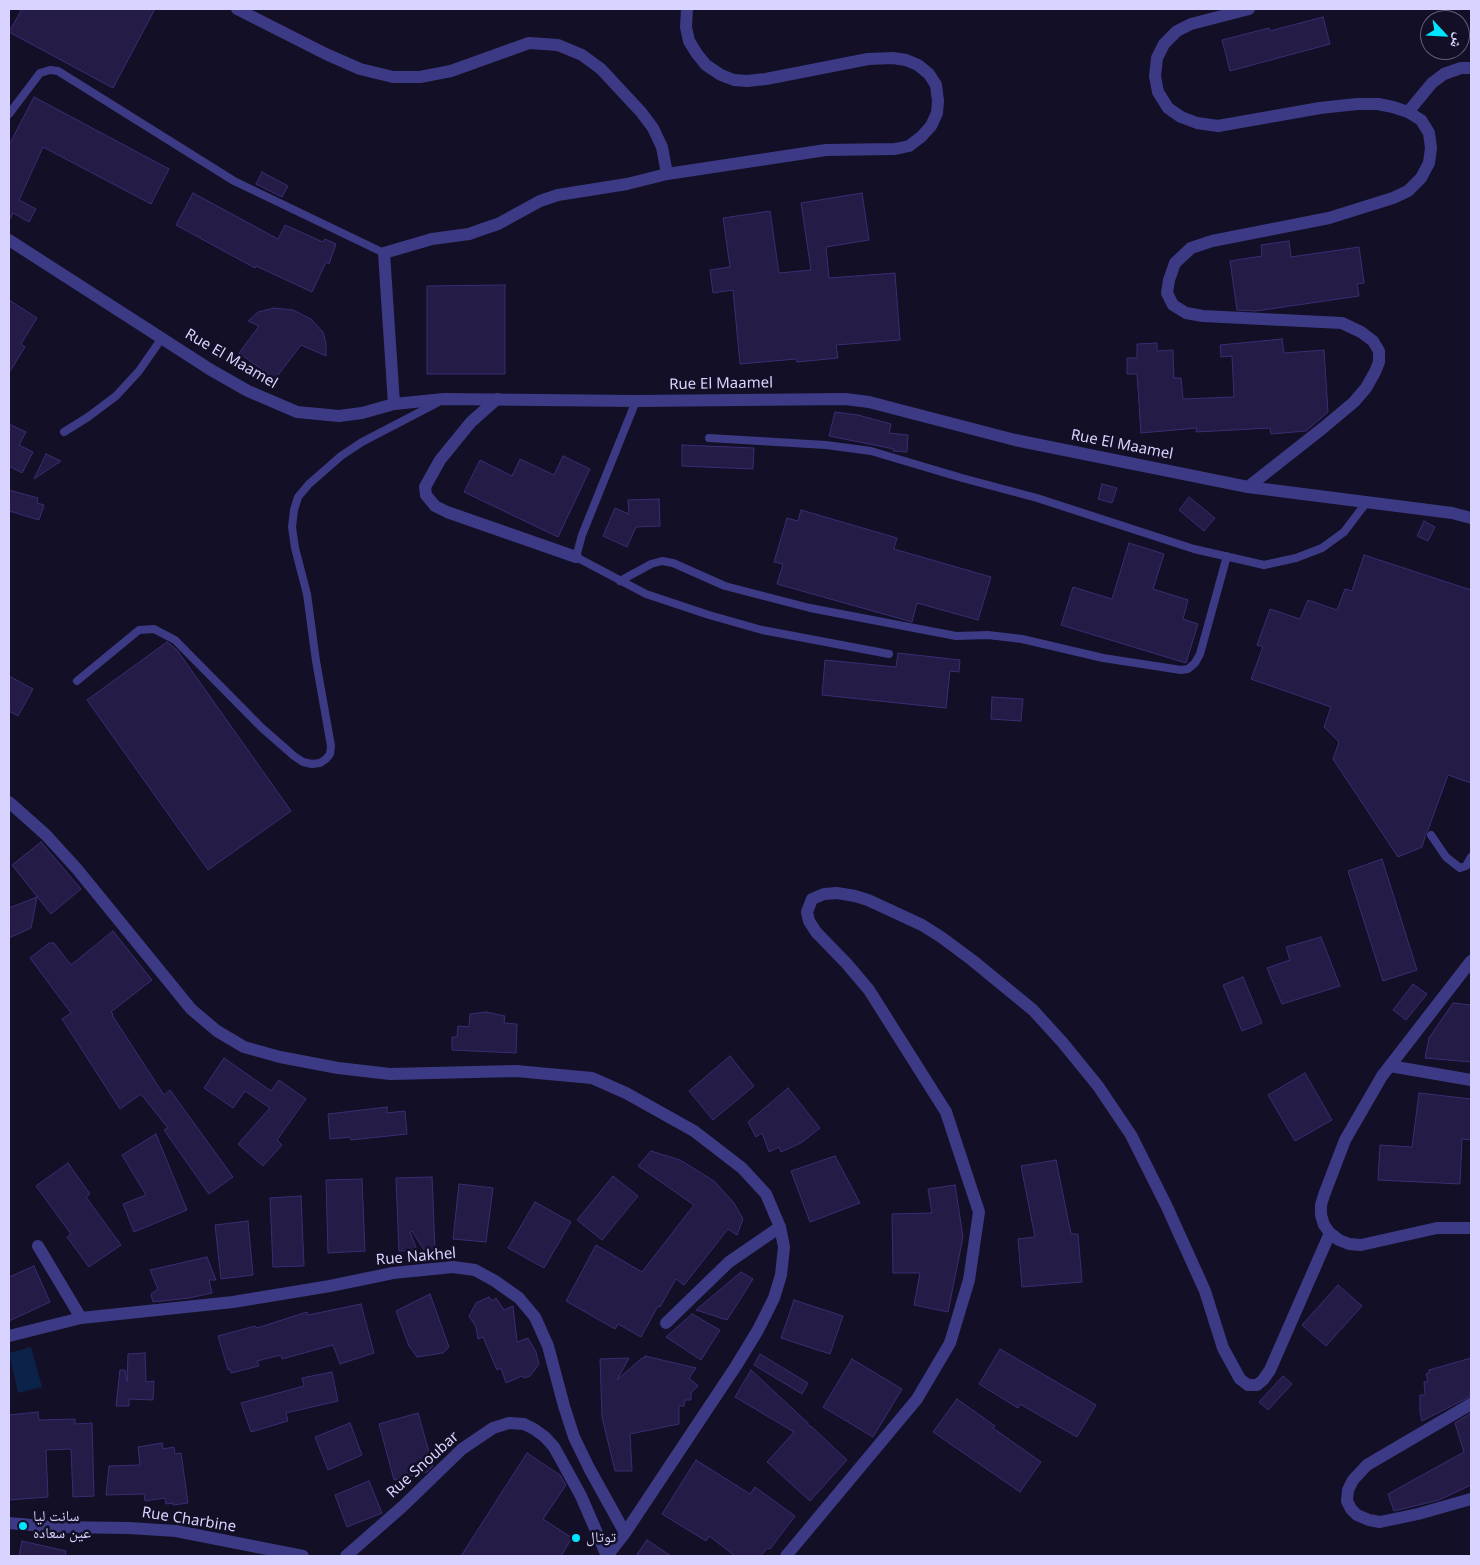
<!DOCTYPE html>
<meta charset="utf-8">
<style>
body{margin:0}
#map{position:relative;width:1480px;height:1565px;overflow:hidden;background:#130f26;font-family:"Noto Sans","Noto Naskh Arabic",sans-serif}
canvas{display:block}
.frame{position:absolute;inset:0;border:10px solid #d9d4ff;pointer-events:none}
.north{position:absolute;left:1420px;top:10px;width:50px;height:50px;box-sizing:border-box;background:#130f26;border:1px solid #625e7d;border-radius:50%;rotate:115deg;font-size:14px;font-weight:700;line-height:20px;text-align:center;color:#d9d4ff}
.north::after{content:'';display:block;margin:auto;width:18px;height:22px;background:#00e5ff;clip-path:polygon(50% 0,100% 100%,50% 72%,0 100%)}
</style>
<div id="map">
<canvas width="1480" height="1565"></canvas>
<div class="frame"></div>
<div class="north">ش</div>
</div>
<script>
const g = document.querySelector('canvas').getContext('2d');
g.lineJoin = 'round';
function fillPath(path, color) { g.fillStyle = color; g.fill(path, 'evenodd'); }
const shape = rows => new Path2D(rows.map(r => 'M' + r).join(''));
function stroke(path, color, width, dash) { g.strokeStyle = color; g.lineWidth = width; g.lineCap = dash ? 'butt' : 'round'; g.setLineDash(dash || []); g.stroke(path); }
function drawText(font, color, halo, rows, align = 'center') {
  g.font = font + ' "Noto Sans","Noto Naskh Arabic",sans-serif'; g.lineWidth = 5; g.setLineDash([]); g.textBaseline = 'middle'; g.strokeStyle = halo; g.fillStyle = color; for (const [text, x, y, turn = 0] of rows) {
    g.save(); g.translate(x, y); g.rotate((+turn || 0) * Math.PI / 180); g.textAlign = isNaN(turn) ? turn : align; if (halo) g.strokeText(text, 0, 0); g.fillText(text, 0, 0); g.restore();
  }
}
fillPath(shape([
 [31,1347,42,1387,18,1393,9,1353]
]), '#0c2248');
const building = shape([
 [22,9,155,9,113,88,9,32,22,9],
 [1323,17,1330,44,1230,71,1222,40,1269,28,1270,31,1323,17],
 [34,97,169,169,151,204,43,147,19,200,36,209,29,222,13,213,9,221,9,145,34,97],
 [262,172,288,186,282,197,256,184,262,172],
 [193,193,278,239,285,225,323,242,325,239,336,244,329,264,326,262,312,292,256,266,255,268,176,225,193,193],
 [862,193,869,240,826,247,829,278,895,273,900,340,836,345,838,358,797,362,796,359,740,364,733,290,713,293,710,270,730,267,723,218,770,211,779,273,811,270,801,203,862,193],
 [1289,241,1291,257,1359,247,1364,283,1357,284,1359,296,1256,311,1237,310,1230,261,1262,256,1261,245,1289,241],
 [505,285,505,374,427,374,427,286,505,285],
 [9,300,37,318,21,344,25,347,9,373,9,300],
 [274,308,293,310,311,319,323,332,326,343,326,356,301,345,275,379,239,353,259,326,248,321,258,312,274,308],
 [1282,339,1284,353,1324,350,1328,412,1306,431,1271,434,1270,428,1196,432,1197,428,1141,433,1137,374,1127,374,1127,358,1137,358,1137,344,1157,343,1157,351,1173,350,1174,378,1181,378,1183,399,1234,397,1232,356,1221,357,1220,345,1282,339],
 [835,412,858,415,891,424,889,433,908,435,907,452,893,451,894,449,829,436,835,412],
 [9,424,26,432,19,445,33,452,22,473,9,466,9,424],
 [682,445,754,448,753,469,682,466,682,445],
 [46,454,61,461,34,479,46,454],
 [563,456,590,469,558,537,464,492,480,460,512,476,520,459,554,475,563,456],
 [1102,484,1117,488,1112,503,1098,499,1102,484],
 [9,490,38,498,37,503,44,505,39,520,9,511,9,490],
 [1189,497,1215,518,1204,531,1179,510,1189,497],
 [659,499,660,526,636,527,627,547,603,536,615,508,629,514,628,500,659,499],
 [801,510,897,538,894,549,991,577,978,620,917,603,912,622,777,584,783,564,774,562,787,518,798,521,801,510],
 [1424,521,1435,527,1428,541,1417,536,1424,521],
 [1129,543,1164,554,1153,589,1188,600,1183,619,1198,624,1186,663,1061,625,1073,587,1112,599,1129,543],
 [1364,555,1471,590,1471,783,1448,775,1428,830,1426,833,1422,847,1398,857,1333,759,1339,742,1324,727,1331,707,1251,679,1263,647,1257,645,1270,609,1300,619,1308,600,1337,610,1345,589,1352,591,1364,555],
 [167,642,177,650,291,811,208,870,87,700,167,642],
 [898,653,960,660,959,672,950,671,946,708,822,695,825,660,896,667,898,653],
 [9,676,33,689,18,716,9,711,9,676],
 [992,697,1023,699,1021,721,991,719,992,697],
 [41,842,81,889,51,914,12,865,41,842],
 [1382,859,1417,970,1383,981,1348,871,1382,859],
 [37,897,31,928,9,938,9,908,37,897],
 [113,931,152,980,111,1012,113,1014,112,1015,164,1095,170,1090,233,1177,209,1194,164,1130,168,1128,141,1094,120,1109,62,1019,71,1013,30,958,49,943,54,943,71,965,113,931],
 [1321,937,1340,986,1282,1004,1267,968,1290,960,1286,947,1321,937],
 [1243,977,1262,1023,1242,1031,1223,985,1243,977],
 [1413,984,1427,994,1406,1020,1393,1010,1413,984],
 [1453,1003,1471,1005,1471,1062,1425,1058,1429,1038,1453,1003],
 [486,1012,505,1016,504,1023,517,1024,516,1053,452,1050,452,1037,457,1037,458,1026,469,1027,470,1014,486,1012],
 [730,1056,754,1086,713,1120,689,1091,730,1056],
 [224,1058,271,1091,279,1080,306,1099,277,1140,282,1145,263,1166,238,1144,270,1108,245,1091,233,1108,204,1088,224,1058],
 [1305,1073,1332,1120,1295,1141,1268,1095,1305,1073],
 [788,1088,820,1128,801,1143,781,1152,779,1147,769,1152,762,1133,756,1137,748,1122,788,1088],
 [1419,1093,1471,1099,1471,1140,1462,1139,1460,1184,1378,1180,1380,1145,1412,1147,1419,1093],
 [387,1107,387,1113,405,1111,407,1134,351,1140,350,1137,330,1139,328,1114,387,1107],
 [156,1134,187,1210,134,1232,123,1204,146,1195,122,1155,156,1134],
 [651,1151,680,1160,714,1181,734,1203,743,1219,737,1235,728,1229,684,1285,676,1279,660,1307,658,1306,641,1337,618,1324,615,1329,566,1301,596,1245,642,1272,694,1205,638,1166,651,1151],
 [835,1156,860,1203,810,1222,791,1171,835,1156],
 [1056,1160,1071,1234,1078,1234,1082,1282,1022,1287,1018,1239,1035,1237,1021,1166,1056,1160],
 [68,1163,90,1194,86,1197,121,1245,89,1267,67,1237,71,1234,36,1186,68,1163],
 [613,1176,638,1196,602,1240,577,1220,613,1176],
 [432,1177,435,1249,424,1250,412,1231,410,1232,417,1250,399,1251,396,1178,432,1177],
 [362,1179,365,1251,328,1253,326,1180,362,1179],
 [459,1184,493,1188,486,1242,453,1239,459,1184],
 [955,1185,963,1237,948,1312,914,1305,920,1273,893,1273,892,1214,932,1213,928,1189,955,1185],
 [301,1196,304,1266,273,1267,270,1198,301,1196],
 [535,1202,571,1222,544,1268,508,1248,535,1202],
 [248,1221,253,1275,221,1279,215,1225,248,1221],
 [207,1257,216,1280,209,1280,212,1293,189,1298,153,1302,151,1294,158,1289,150,1270,207,1257],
 [34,1266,50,1302,9,1321,9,1277,34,1266],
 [741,1272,753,1279,727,1320,696,1310,741,1272],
 [1338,1285,1362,1306,1326,1346,1302,1325,1338,1285],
 [430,1294,449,1347,443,1353,417,1357,409,1346,396,1311,430,1294],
 [489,1297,492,1301,496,1298,504,1310,513,1306,517,1342,528,1338,536,1352,539,1364,530,1376,524,1378,522,1376,506,1383,501,1368,497,1370,483,1337,478,1339,476,1327,469,1316,476,1303,489,1297],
 [794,1300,843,1316,830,1354,781,1338,794,1300],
 [361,1304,374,1353,340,1364,333,1345,282,1359,281,1355,257,1361,259,1366,231,1373,230,1369,228,1370,218,1336,255,1326,257,1328,307,1312,308,1315,361,1304],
 [692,1314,720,1330,701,1360,666,1337,692,1314],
 [1000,1349,1096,1405,1077,1437,1020,1404,1018,1408,979,1384,1000,1349],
 [145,1353,146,1382,154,1381,153,1400,129,1399,129,1406,116,1406,120,1370,125,1370,127,1382,128,1354,145,1353],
 [760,1354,808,1383,802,1394,754,1365,760,1354],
 [645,1356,696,1368,689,1378,698,1386,691,1393,691,1400,685,1400,684,1406,679,1406,679,1424,630,1434,632,1471,615,1471,602,1417,600,1359,629,1358,617,1380,642,1358,645,1358,645,1356],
 [1471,1358,1471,1396,1422,1421,1420,1412,1420,1395,1425,1395,1424,1382,1428,1381,1426,1374,1429,1373,1429,1370,1471,1358],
 [852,1359,902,1389,873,1437,823,1407,852,1359],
 [751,1370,808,1423,808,1425,812,1427,847,1460,810,1501,767,1462,794,1432,735,1397,751,1370],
 [332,1372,338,1401,286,1413,288,1421,251,1432,241,1403,304,1386,302,1378,332,1372],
 [1283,1376,1292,1384,1268,1410,1259,1402,1283,1376],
 [957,1399,995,1426,993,1428,1041,1462,1020,1492,933,1432,957,1399],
 [38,1412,39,1420,75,1419,75,1424,92,1423,94,1496,73,1497,71,1449,46,1450,48,1497,9,1500,9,1415,38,1412],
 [418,1413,433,1466,427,1472,394,1480,379,1424,418,1413],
 [1471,1413,1471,1485,1439,1500,1394,1511,1388,1494,1464,1452,1455,1423,1471,1413],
 [350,1423,362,1455,328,1470,315,1437,350,1423],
 [162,1443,163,1449,174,1447,175,1454,181,1453,188,1503,173,1505,173,1503,166,1504,165,1498,145,1501,144,1494,106,1495,109,1466,140,1465,138,1447,162,1443],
 [527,1453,560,1475,566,1485,543,1519,572,1538,561,1556,461,1556,527,1453],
 [696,1460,750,1494,755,1487,795,1516,770,1549,767,1548,761,1556,735,1556,709,1536,706,1541,662,1514,696,1460],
 [369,1481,382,1513,347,1527,335,1495,369,1481],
 [647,1540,671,1556,636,1556,647,1540],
 [22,1541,66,1551,65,1556,19,1556,22,1541]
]);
fillPath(building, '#241b47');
stroke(building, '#3b2d73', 1);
stroke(shape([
 [9,114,40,73,50,70,58,71,234,181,384,253],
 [636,401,582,535,576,557,646,594,709,615,762,630,889,654],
 [64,432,88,417,116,396,139,371,162,338],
 [709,438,826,445,871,451,962,478,1037,498,1194,549,1264,565,1296,558,1322,548,1344,532,1366,503],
 [620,581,651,564,662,561,673,563,725,586,810,608,956,636,988,635,1022,639,1103,658,1181,670,1188,669,1195,663,1200,654,1227,556],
 [77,681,139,630,154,629,175,640,262,728,294,756,303,762,312,764,320,763,326,759,330,754,331,746,316,661,307,594,295,548,292,527,294,510,298,497,309,484,341,456,362,442,437,403],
 [1431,835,1446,857,1460,868,1466,866,1471,857]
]), '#3d3a85', 8);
stroke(shape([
 [237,9,326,54,360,69,393,77,420,77,451,71,529,43,558,45,582,55,601,69,641,112,653,128,662,147,667,174],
 [1408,112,1432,83,1444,74,1461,68,1471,68],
 [497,399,471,422,440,460,425,487,426,495,435,506,447,512,576,557],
 [394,404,384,253,432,239,469,234,483,229,498,224,540,201,558,195,627,184,667,174,826,150,895,149,909,146,921,137,931,126,937,113,938,101,936,85,929,74,918,65,906,60,893,58,868,59,766,79,747,81,734,80,721,75,706,65,697,54,689,41,686,27,687,9],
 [1248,487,1323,428,1354,402,1366,388,1375,372,1379,362,1379,351,1373,341,1361,332,1342,323,1203,316,1186,313,1173,305,1167,293,1169,280,1175,263,1191,248,1212,241,1329,218,1393,198,1408,191,1421,178,1429,163,1431,148,1429,133,1421,120,1408,112,1393,107,1378,104,1357,104,1320,108,1218,126,1197,123,1181,117,1168,108,1158,92,1155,76,1157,58,1164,44,1177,31,1191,24,1249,9],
 [9,802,46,835,77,869,191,1009,217,1031,244,1047,280,1057,338,1068,390,1074,516,1071,592,1078,626,1093,694,1131,742,1168,766,1194,780,1227,784,1247,781,1275,774,1298,758,1330,736,1366,625,1533,607,1556],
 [1471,961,1382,1076,1345,1140,1324,1195,1321,1205,1321,1215,1324,1225,1330,1233,1339,1240,1349,1244,1361,1245,1437,1228,1471,1228],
 [1390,1066,1471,1080],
 [38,1246,81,1318],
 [666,1323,729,1262,780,1227],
 [9,1336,81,1318,233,1302,330,1286,393,1273,453,1267,475,1270,495,1281,519,1298,535,1317,548,1346,564,1406,574,1437,589,1468,625,1533],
 [1471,1404,1367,1465,1353,1480,1348,1490,1347,1501,1351,1509,1357,1515,1369,1520,1380,1522,1418,1514,1471,1499],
 [9,1523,53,1527,129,1528,176,1531,303,1556],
 [346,1556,402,1507,462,1449,493,1428,509,1423,524,1424,534,1429,545,1437,554,1447,581,1496,607,1556],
 [786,1556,917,1399,950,1343,969,1280,979,1212,946,1112,869,990,847,964,816,932,809,921,807,912,812,899,824,894,837,893,855,896,868,900,922,925,941,937,972,960,1033,1010,1063,1043,1098,1086,1131,1135,1167,1207,1205,1291,1223,1348,1240,1379,1248,1385,1257,1385,1263,1380,1270,1370,1330,1233]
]), '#3d3a85', 12);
stroke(shape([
 [9,240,211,370,248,391,297,412,339,416,362,413,394,404,444,399,636,401,845,399,869,402,1015,440,1248,487,1452,513,1471,518]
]), '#3d3a85', 12);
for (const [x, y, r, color] of [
 [23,1526,5,"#00e5ff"],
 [576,1538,5,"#00e5ff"]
]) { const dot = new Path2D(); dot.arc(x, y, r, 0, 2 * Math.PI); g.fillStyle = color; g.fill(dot); stroke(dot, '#130f26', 2); }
drawText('15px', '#d9d4ff', '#130f26', [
 ["Rue El Maamel",231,359,30],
 ["Rue El Maamel",721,384,-1],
 ["Rue El Maamel",1122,445,11],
 ["Rue Nakhel",416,1257,-5],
 ["Rue Snoubar",423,1465,-42],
 ["Rue Charbine",189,1520,9]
]);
drawText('15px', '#d9d4ff', '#130f26', [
 ["سانت ليا",33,1517],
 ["عين سعاده",33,1534],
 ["توتال",586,1538]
], 'left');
</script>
